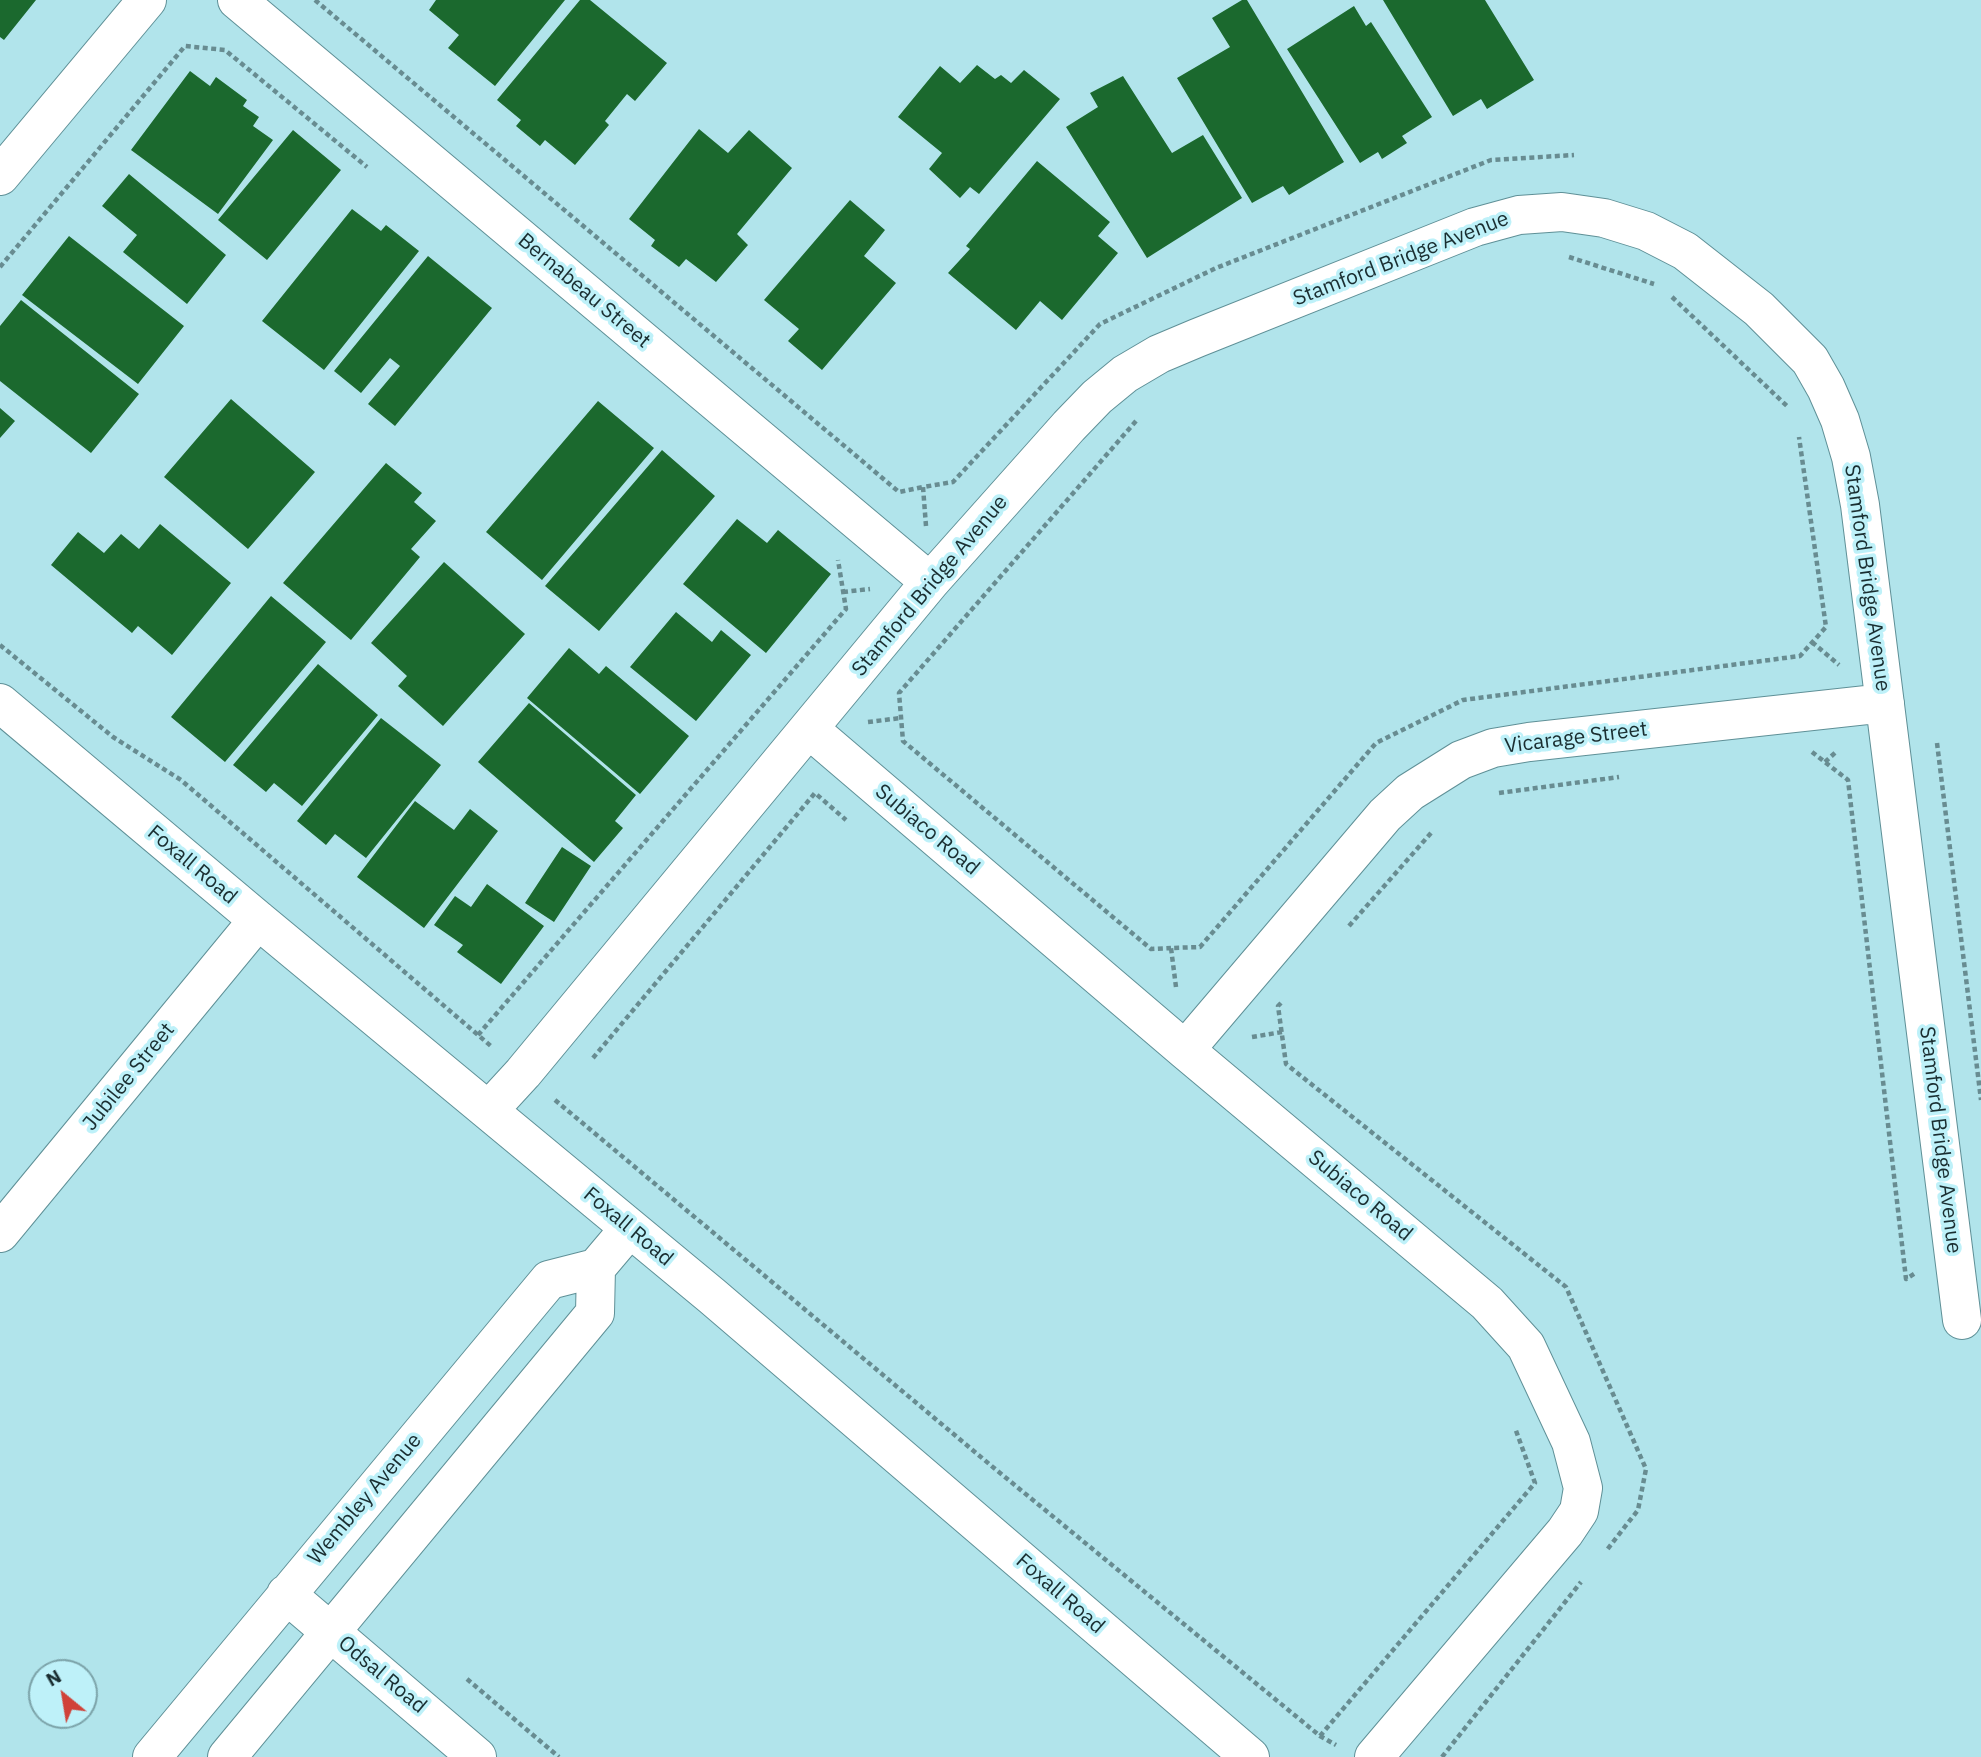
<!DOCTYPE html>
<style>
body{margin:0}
#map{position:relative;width:1981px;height:1757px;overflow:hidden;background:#b1e4eb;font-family:"IBM Plex Sans",sans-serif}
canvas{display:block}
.north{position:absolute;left:28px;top:1659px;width:70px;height:70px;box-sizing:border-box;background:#bef1f9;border:2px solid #7ca3a9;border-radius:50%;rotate:330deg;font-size:19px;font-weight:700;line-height:28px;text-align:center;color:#1a2e31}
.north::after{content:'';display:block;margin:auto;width:24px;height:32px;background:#d04239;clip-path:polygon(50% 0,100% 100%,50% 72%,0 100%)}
</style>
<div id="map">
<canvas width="1981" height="1757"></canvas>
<div class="north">N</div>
</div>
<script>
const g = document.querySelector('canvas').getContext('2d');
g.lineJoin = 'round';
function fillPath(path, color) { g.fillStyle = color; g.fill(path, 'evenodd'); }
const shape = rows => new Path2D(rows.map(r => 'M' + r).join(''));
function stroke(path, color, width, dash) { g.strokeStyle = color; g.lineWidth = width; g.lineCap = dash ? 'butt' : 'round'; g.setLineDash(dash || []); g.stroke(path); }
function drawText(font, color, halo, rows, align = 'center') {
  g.font = font + ' "IBM Plex Sans",sans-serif'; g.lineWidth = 7; g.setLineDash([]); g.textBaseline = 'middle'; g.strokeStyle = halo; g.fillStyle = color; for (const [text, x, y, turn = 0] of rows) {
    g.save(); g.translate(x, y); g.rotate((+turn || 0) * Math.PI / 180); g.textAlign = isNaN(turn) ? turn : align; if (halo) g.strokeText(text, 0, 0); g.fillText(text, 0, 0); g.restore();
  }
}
fillPath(shape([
 [0,0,36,0,4,40,0,37],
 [436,0,565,0,495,86,448,48,459,35,429,10],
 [580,0,590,0,667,63,635,101,627,94,605,121,609,125,575,165,545,140,540,146,516,126,521,120,497,100],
 [1242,0,1247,0,1344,162,1289,195,1283,186,1252,203,1177,78,1230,47,1212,18],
 [1383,0,1485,0,1534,80,1487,109,1481,99,1453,116],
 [1354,6,1366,26,1371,22,1432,117,1402,136,1407,143,1382,159,1378,152,1360,163,1287,49],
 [977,65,995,79,1001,75,1011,83,1024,70,1060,99,979,194,970,187,960,198,929,169,942,153,898,117,940,66,960,83],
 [190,71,210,86,216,77,247,100,243,106,259,117,253,126,273,140,218,214,131,150],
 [1123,76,1172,153,1203,135,1242,198,1147,258,1066,127,1098,107,1090,93],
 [699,129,728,153,749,130,792,168,737,234,748,245,716,282,686,259,679,267,651,246,655,240,629,219],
 [293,130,341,170,267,260,218,220],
 [1037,161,1110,222,1098,236,1118,253,1062,320,1040,301,1016,330,948,273,970,249,966,246],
 [129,174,226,255,187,304,123,252,137,235,102,206],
 [850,200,885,230,864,256,896,283,822,370,788,341,799,329,764,300],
 [352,209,381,231,386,225,419,251,324,370,262,321],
 [69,236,184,326,138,384,22,295],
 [428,256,492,308,395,426,368,404,400,366,390,358,361,393,334,371],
 [21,300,139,394,91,453,0,381,0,326],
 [231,399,315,472,248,549,164,477],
 [598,401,654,448,542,580,486,532],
 [0,408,15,421,0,438],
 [662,450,715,496,599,631,545,586],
 [386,463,422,493,414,502,436,521,411,549,420,557,351,640,283,583],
 [737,519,767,543,778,530,831,574,766,653,683,584],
 [160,524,231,583,172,655,138,626,132,633,51,565,78,532,104,553,121,534,139,549],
 [444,562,525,634,443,726,398,686,407,676,371,643],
 [271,596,326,642,225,762,171,717],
 [676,612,712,642,721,630,751,655,696,721,630,667],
 [569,648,599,674,606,666,689,736,640,794,527,698],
 [318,664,378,715,302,806,274,783,266,792,233,765],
 [529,703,636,795,615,821,623,828,594,862,478,762],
 [381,718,441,765,366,858,335,834,326,845,297,821],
 [415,801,454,830,470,809,498,831,424,928,357,877],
 [562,847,591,866,554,922,525,903],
 [487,884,544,926,501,984,457,952,463,945,434,925,455,896,471,907]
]), '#1b692e');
const minor = shape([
 [237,0,930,582],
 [0,176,147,0],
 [0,703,258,920,712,1296,1250,1757],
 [809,729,1185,1050,1487,1303,1526,1346,1571,1442,1583,1488,1579,1511,1565,1532,1374,1757],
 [1185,1050,1385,815,1410,792,1461,760,1493,748,1529,742,1885,703],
 [489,1110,523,1073,930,582,1069,426,1097,397,1125,374,1159,354,1197,338,1475,227,1519,215,1562,212,1604,218,1646,231,1685,251,1759,309,1810,360,1826,388,1840,420,1851,457,1860,505,1962,1320],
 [0,1233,258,920],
 [286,1594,477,1757],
 [152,1757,549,1280,596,1268,629,1229],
 [227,1757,595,1313,596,1268]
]);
stroke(minor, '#5f9097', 40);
stroke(shape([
 [315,0,899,492,923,487],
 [1569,257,1654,284],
 [0,267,185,46,225,50,367,167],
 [1672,297,1788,407],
 [1136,421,899,693,903,741,1151,949,1171,948],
 [926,526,923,487,953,482,1100,324,1216,268,1491,160,1574,155],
 [843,592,870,589],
 [1812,642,1839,665],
 [0,645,113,737,181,780,492,1047],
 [868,722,901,718],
 [1937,743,1981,1100],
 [1812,752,1848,780,1906,1279,1917,1272],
 [1825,762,1837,751],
 [1499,793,1619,777],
 [1349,926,1431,833],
 [1176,987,1171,948,1200,947,1376,743,1463,700,1800,656,1826,627,1799,437],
 [1281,1003,1278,1006,1286,1064,1566,1287,1646,1469,1638,1510,1606,1551],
 [478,1035,846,609,838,560],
 [1252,1037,1282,1032],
 [593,1058,815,793,846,820],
 [555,1100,994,1468,1320,1736,1336,1745],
 [467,1679,559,1757],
 [1320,1736,1535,1483,1515,1428],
 [1442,1757,1581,1582]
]), '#688c91', 4.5, [5, 3.5]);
stroke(minor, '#fff', 38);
drawText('21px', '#1a2e31', '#bef1f9', [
 ["Stamford Bridge Avenue",1401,259,-21],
 ["Bernabeau Street",584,291,40],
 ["Stamford Bridge Avenue",1867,578,82],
 ["Stamford Bridge Avenue",930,586,-50],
 ["Vicarage Street",1576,738,-7],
 ["Subiaco Road",927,830,40],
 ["Foxall Road",192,865,40],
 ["Jubilee Street",129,1077,-51],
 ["Stamford Bridge Avenue",1940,1140,83],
 ["Subiaco Road",1360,1196,40],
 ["Foxall Road",628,1227,40],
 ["Wembley Avenue",365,1499,-50],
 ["Foxall Road",1060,1594,41],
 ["Odsal Road",382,1675,40]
]);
</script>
